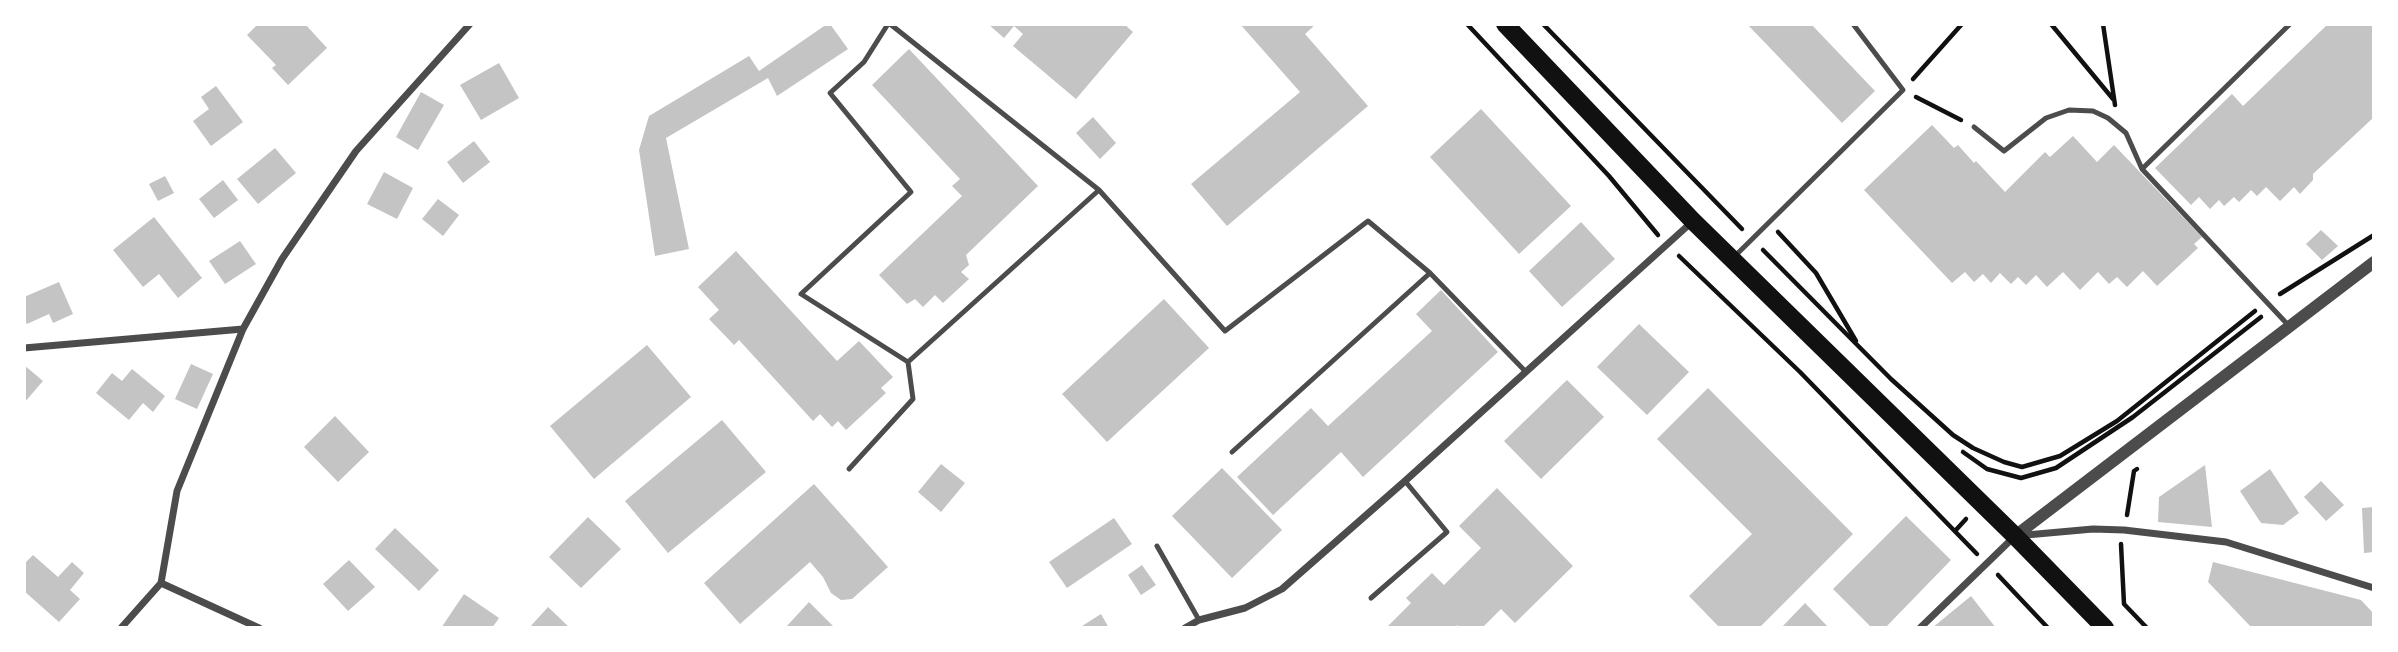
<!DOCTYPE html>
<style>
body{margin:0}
#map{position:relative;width:2398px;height:652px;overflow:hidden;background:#fff;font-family:Ubuntu,sans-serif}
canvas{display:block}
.frame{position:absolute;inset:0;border:26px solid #fff;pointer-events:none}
</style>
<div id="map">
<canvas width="2398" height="652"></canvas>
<div class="frame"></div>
</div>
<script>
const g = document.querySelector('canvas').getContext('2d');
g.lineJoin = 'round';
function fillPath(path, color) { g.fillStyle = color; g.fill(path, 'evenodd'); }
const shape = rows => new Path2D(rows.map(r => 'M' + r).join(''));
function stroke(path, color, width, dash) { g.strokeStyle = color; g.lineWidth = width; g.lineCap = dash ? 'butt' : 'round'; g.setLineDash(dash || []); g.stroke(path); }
fillPath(shape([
 [258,24,305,24,327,48,288,85,272,68,276,65,247,35],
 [827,24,830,24,848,49,777,96,768,78,666,138,689,249,655,256,639,150,649,116,749,56,759,71],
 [988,24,1124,24,1133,32,1076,99,1013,46,1023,34,1014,26,1004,38],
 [1240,24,1316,24,1305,34,1368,106,1227,226,1191,184,1300,92],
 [1747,24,1811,24,1875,91,1842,123],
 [2328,24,2374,24,2374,117,2313,174,2313,180,2300,194,2294,187,2280,201,2266,187,2257,196,2251,190,2239,202,2234,197,2224,206,2219,200,2210,209,2199,197,2191,205,2155,168,2232,94,2243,106],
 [909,49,1038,186,966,255,969,265,961,272,969,279,943,303,935,295,923,307,915,299,907,304,879,275,962,196,952,186,960,179,872,85],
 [499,63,519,98,481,120,460,85],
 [216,86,243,122,211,146,193,121,209,109,201,97],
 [421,92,444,105,418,150,396,137],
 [1481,109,1571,206,1519,254,1430,157],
 [1093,117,1116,143,1100,159,1076,133],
 [1932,125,1954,148,1958,145,1974,163,1976,161,2005,192,2045,152,2050,157,2073,136,2097,162,2114,145,2202,237,2194,244,2198,248,2157,286,2143,271,2127,287,2117,277,2109,284,2098,272,2080,290,2063,272,2047,287,2036,275,2026,285,2018,277,2011,284,2000,273,1991,283,1983,274,1974,282,1965,272,1952,283,1864,190],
 [474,141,490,162,463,183,447,162],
 [275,148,296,173,258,204,237,179],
 [384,172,413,188,397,219,367,204],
 [165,176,174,193,158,201,149,184],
 [223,180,238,200,214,218,199,199],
 [438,199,459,215,443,236,422,219],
 [154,217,202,278,178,298,159,274,143,287,113,250],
 [1581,222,1615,259,1562,307,1529,271],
 [2321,230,2338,246,2322,260,2306,244],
 [240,241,256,264,225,284,209,261],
 [736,251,837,361,859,341,893,377,881,388,886,393,846,430,838,421,832,427,820,414,813,421,739,340,734,345,709,319,719,310,698,287],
 [59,282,73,314,53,323,49,314,27,324,24,318,24,297],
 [1441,290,1498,352,1363,477,1341,452,1273,515,1237,477,1311,408,1328,426,1432,331,1416,314],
 [1164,299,1209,348,1107,442,1062,394],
 [1639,324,1689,372,1647,415,1597,367],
 [647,345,691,397,594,479,550,426],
 [191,364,213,374,197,409,175,399],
 [24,365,43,381,24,403],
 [132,369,165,396,153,412,143,403,129,420,96,393,112,373,122,381],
 [1567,380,1604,417,1541,479,1504,441],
 [1708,388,1853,534,1759,628,1720,628,1689,596,1752,534,1657,439],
 [335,416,369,452,338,482,304,447],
 [722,420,766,472,668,553,625,501],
 [941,464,965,483,941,512,918,492],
 [2205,465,2212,527,2158,522,2159,497],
 [1222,468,1282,530,1232,578,1172,516],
 [2270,469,2299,513,2283,525,2261,523,2240,491],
 [2321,481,2344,505,2326,521,2304,497],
 [814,484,888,567,852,599,841,600,831,593,823,577,810,562,740,624,704,583],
 [1497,488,1573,566,1515,623,1501,609,1482,628,1459,628,1457,625,1455,628,1386,628,1411,603,1406,598,1432,573,1444,585,1481,548,1459,526],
 [2374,507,2374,552,2364,553,2362,508],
 [1906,516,1951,560,1885,628,1872,628,1833,589],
 [588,517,621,549,581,588,549,557],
 [1114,518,1132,544,1067,588,1049,562],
 [395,528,439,570,419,591,375,549],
 [33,555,58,577,72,562,84,573,70,590,80,599,59,622,24,591,24,564],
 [349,560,375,587,348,611,323,584],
 [2213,562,2361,600,2374,614,2374,628,2252,628,2208,582],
 [1142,565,1156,585,1141,595,1128,575],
 [464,594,499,618,492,628,441,628],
 [1971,596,1996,628,1932,628],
 [809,602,835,628,785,628],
 [1805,603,1829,628,1781,628],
 [548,607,570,628,529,628],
 [1101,614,1109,628,1084,628,1082,626]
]), '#c4c4c4');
stroke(shape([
 [1467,24,1609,176,1658,235],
 [1543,24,1742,229],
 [2051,24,2113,99],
 [2103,24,2115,105],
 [1913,79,1962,24],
 [1916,97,1961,120],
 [1778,232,1816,273,1856,341],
 [1763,250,1891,379,1953,435,1973,448,2004,462,2022,467,2060,456,2117,421,2255,311],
 [1679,256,1800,372,1977,554],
 [2280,294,2374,235],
 [1963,452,1987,469,2021,478,2056,468,2133,417,2261,317],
 [2127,515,2134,471,2137,469],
 [1955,531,1966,519],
 [2121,544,2124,604,2147,628],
 [1998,575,2048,628]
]), '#111', 4.5);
stroke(shape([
 [890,24,1099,190,1225,331,1368,221,1430,273,1526,372],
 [2290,24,2142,169,2290,327],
 [1974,127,2004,151,2046,118,2069,110,2093,111,2108,118,2126,133,2142,169],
 [1735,256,1903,90,1853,24],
 [908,362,1099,190],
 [1232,452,1430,273],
 [849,469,913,399,908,362,801,294,911,192,830,93,864,62,888,24],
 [1157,546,1199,620],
 [1371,598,1447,532,1405,481]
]), '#4c4c4c', 5);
stroke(shape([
 [24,348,243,329],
 [161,583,259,628],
 [121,628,161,583,177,491,243,329,282,259,356,151,470,24],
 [1185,628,1199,620,1245,608,1282,589,1405,481,1693,221],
 [1920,628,2015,536,2093,529,2124,530,2226,542,2374,588]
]), '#4c4c4c', 7);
stroke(shape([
 [2015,536,2374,262]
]), '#4c4c4c', 12);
stroke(shape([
 [1505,24,1693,221,2015,536,2105,628]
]), '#111', 18);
</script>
